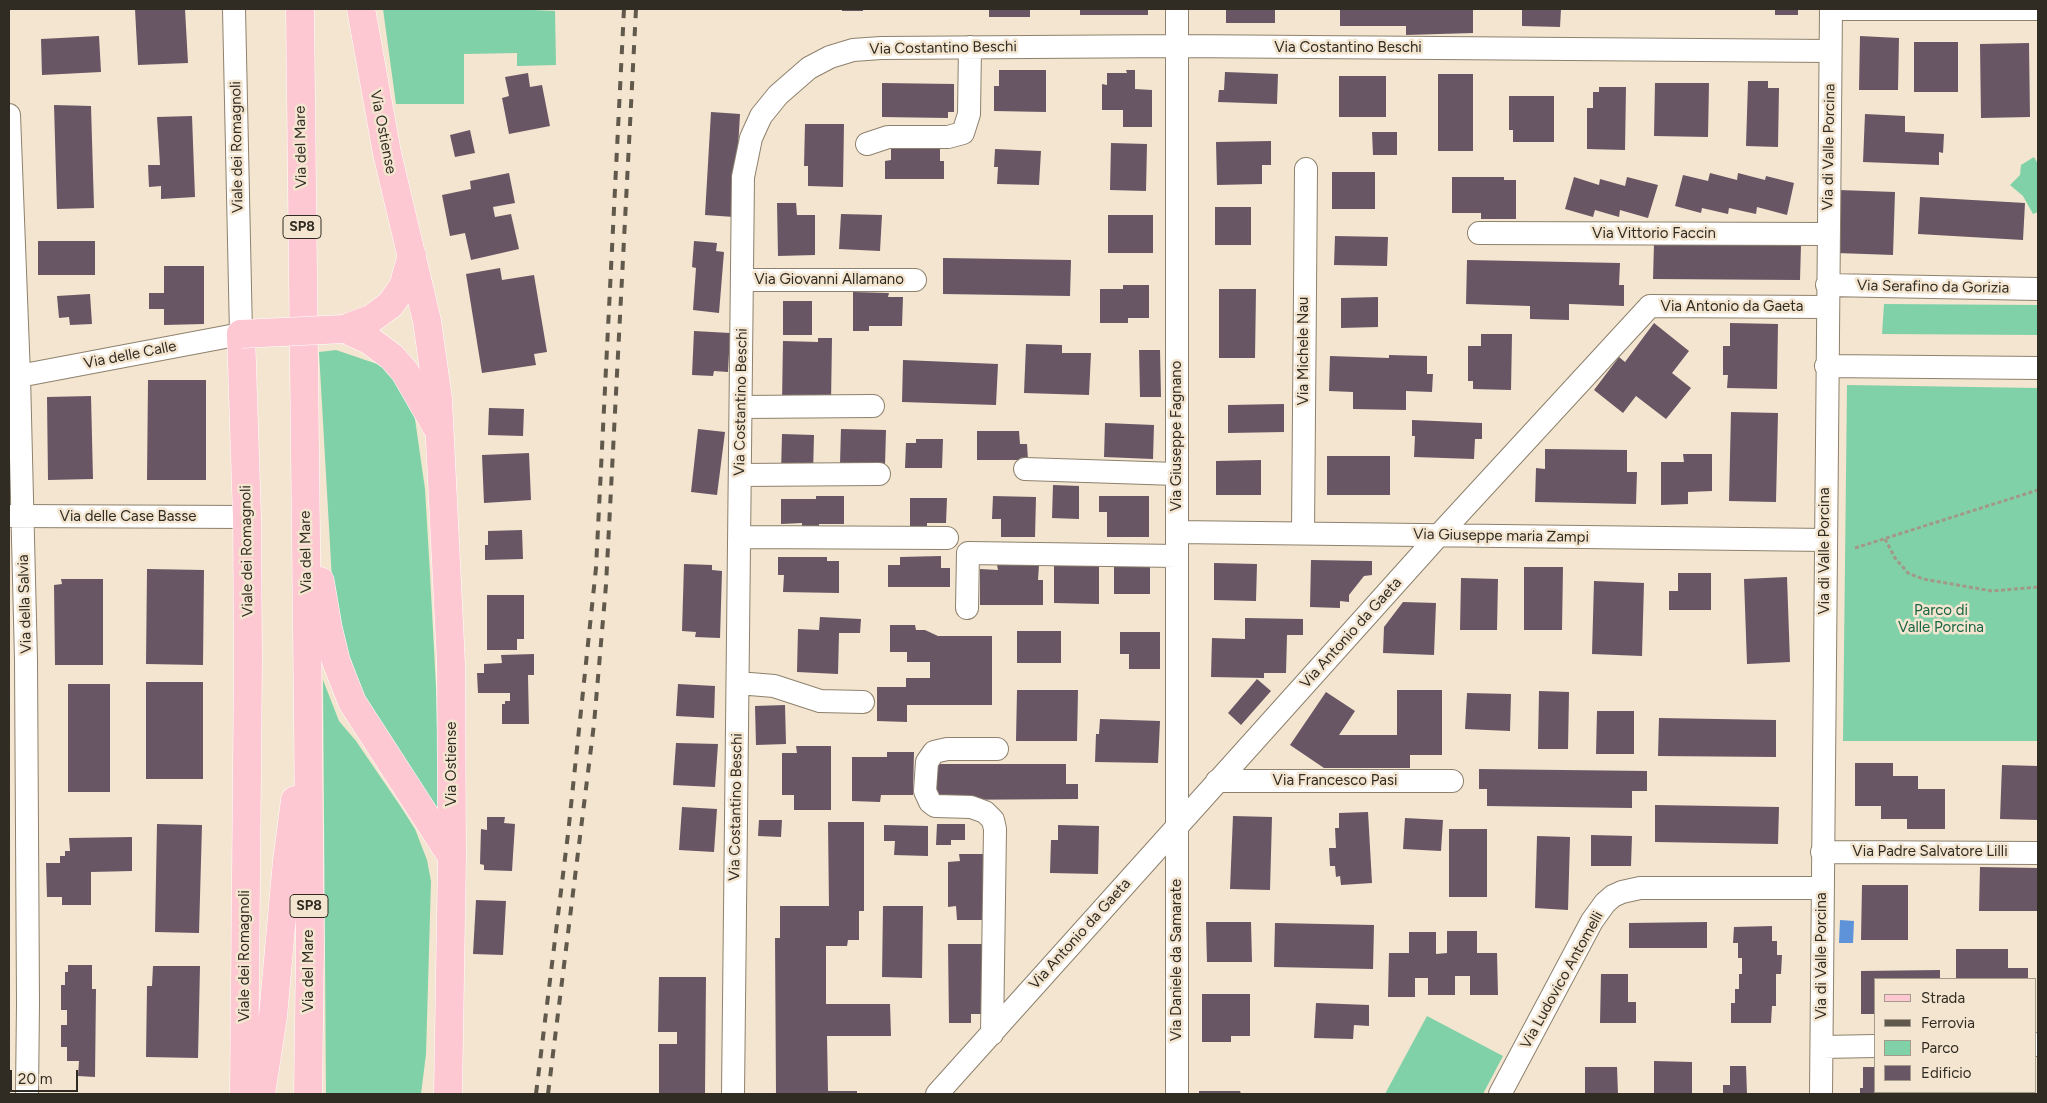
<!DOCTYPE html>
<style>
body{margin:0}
#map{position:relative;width:2047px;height:1103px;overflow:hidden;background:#f3e5cf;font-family:Figtree,sans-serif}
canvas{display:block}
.frame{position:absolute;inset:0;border:10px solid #312c23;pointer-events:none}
.legend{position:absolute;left:1874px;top:978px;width:162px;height:115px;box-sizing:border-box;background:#f3e5cf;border:1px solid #a59b8a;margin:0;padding:6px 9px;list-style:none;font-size:15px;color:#312c23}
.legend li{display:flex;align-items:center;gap:10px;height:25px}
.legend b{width:25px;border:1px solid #a59b8a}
.scale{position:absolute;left:10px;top:1070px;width:68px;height:22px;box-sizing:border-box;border:2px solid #312c23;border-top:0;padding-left:6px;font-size:15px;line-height:18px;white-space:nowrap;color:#312c23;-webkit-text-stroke:4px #f3e5cf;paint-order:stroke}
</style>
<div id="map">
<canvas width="2047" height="1103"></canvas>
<div class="frame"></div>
<ul class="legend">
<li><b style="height:6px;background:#fdc8d2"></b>Strada</li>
<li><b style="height:6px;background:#60594c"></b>Ferrovia</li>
<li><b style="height:14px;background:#80d1a8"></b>Parco</li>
<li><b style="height:14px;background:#685665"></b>Edificio</li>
</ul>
<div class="scale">20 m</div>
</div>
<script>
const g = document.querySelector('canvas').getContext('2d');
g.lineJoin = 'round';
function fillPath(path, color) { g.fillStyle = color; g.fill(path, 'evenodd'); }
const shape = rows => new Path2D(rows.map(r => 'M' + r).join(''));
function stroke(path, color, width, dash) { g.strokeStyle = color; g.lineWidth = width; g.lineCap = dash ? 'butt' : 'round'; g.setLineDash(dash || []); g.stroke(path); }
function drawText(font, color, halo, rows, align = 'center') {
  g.font = font + ' Figtree,sans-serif'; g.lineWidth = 5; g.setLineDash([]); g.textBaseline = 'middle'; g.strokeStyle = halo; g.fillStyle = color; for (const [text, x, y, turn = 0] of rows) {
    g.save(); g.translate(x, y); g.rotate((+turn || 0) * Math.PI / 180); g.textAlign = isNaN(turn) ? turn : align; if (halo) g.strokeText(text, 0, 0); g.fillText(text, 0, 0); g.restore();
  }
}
fillPath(shape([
 [383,9,511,9,555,11,556,65,517,66,517,53,464,54,464,104,396,104],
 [2034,157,2038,164,2038,212,2033,214,2023,196,2010,185,2020,175,2021,165],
 [1884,304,2038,305,2038,335,1882,334],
 [336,350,386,367,405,390,415,419,425,489,430,574,436,687,439,814,353,687,333,597,319,352],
 [1847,385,2038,388,2038,741,1843,741],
 [323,680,339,721,356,741,401,807,415,829,427,860,431,881,426,1054,421,1094,326,1094],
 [1427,1016,1503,1056,1483,1094,1385,1094]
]), '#80d1a8');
fillPath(shape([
 [1840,920,1854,921,1853,943,1839,943]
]), '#5e93da');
fillPath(shape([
 [135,9,185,9,188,63,138,65],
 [842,9,863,9,863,11,842,11],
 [989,9,1030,9,1030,17,989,17],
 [1080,9,1148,9,1148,15,1080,15],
 [1226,9,1275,9,1275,23,1226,23],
 [1340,9,1473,9,1473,33,1406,35,1406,26,1340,26],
 [1522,9,1561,9,1560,27,1522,26],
 [1775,9,1798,9,1798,15,1775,15],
 [99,36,101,72,42,75,41,39],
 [1860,36,1899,38,1898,90,1859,90],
 [1914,42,1958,42,1958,92,1914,92],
 [2029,43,2030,117,1981,118,1980,44],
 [999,70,1046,70,1046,112,994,111,994,86,999,86],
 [1126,70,1135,70,1135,89,1152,90,1152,127,1123,127,1123,110,1102,110,1102,84,1107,85,1107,73,1127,73],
 [1225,72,1278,74,1277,104,1218,102,1219,90,1224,90],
 [528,73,530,87,542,85,550,126,509,134,502,98,509,96,505,77],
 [1438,74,1473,74,1473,151,1438,151],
 [1339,76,1386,76,1386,117,1339,117],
 [1748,81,1768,81,1768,88,1779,88,1778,147,1746,146],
 [882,83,954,84,954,112,948,112,948,118,882,117],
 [1655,83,1709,83,1708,137,1654,136],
 [1599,87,1626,87,1625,150,1587,149,1587,108,1593,108,1593,92,1599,92],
 [1509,96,1554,96,1554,142,1513,142,1513,130,1509,130],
 [54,105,91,106,94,208,57,209],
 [711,112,740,114,734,217,705,215],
 [1865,114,1905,116,1905,132,1944,134,1943,153,1939,152,1939,165,1863,162],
 [192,116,195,197,161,199,161,186,149,187,148,165,160,165,157,117],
 [805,124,844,124,843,187,808,186,808,166,804,166],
 [470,130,475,153,455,157,450,135],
 [1372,132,1397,132,1397,155,1373,155],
 [1271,141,1271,165,1262,165,1262,184,1217,185,1216,142],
 [1111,143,1147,144,1146,191,1110,190],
 [891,147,940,147,940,161,944,161,944,179,885,179,885,161,891,160],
 [995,149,1041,151,1039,185,997,184,998,167,994,167],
 [1332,172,1375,172,1375,209,1332,209],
 [509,173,515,203,493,207,495,217,511,214,519,249,471,260,465,233,450,236,442,195,471,189,470,181],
 [1710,173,1737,180,1738,173,1765,180,1766,176,1794,183,1787,215,1757,207,1756,214,1729,208,1728,214,1702,208,1701,213,1675,206,1683,175,1708,181],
 [1452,177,1504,177,1504,180,1516,180,1516,219,1481,219,1481,213,1452,213],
 [1574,177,1599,185,1600,179,1625,186,1627,177,1658,185,1648,218,1620,210,1619,217,1595,210,1593,217,1565,209],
 [1839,190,1895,192,1893,255,1837,253],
 [1920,197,2025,203,2023,240,1918,234],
 [777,203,796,203,797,215,815,215,815,255,778,256],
 [1215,207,1251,207,1251,245,1215,245],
 [841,214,882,215,880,251,839,249],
 [1108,215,1153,215,1153,253,1108,253],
 [1335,236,1388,237,1387,266,1334,265],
 [38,241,95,241,95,275,38,275],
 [694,241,717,243,716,251,724,252,719,313,693,310,696,268,692,267],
 [1654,244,1801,245,1800,280,1653,279],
 [943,258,1071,260,1070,296,943,294],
 [1467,260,1620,263,1619,285,1624,285,1624,306,1569,304,1569,320,1530,319,1530,306,1466,304],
 [164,266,204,266,204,324,164,325,164,309,149,309,149,293,164,293],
 [500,268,502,280,534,275,547,352,534,354,536,365,482,373,466,274],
 [1123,285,1149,285,1149,318,1128,318,1128,323,1100,323,1100,289,1123,289],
 [1219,289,1256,289,1255,358,1219,358],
 [853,292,889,293,888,297,903,297,902,326,869,326,869,331,853,331],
 [90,294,92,324,70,325,69,317,59,318,57,296],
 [1378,297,1378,327,1341,328,1341,298],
 [783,301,812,301,812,335,783,335],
 [1654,323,1689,351,1672,373,1691,388,1666,419,1636,396,1623,413,1594,390,1619,357,1625,362],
 [1730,323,1778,324,1777,389,1727,388,1728,375,1723,375,1723,346,1730,346],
 [694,331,730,333,728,372,714,371,713,376,692,375],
 [1481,334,1512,334,1511,390,1473,389,1473,381,1468,381,1468,346,1481,346],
 [818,338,832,338,831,403,782,402,783,341,818,342],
 [1026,344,1062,345,1062,353,1091,353,1089,395,1024,393],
 [1139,350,1160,350,1161,397,1140,397],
 [1389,355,1427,356,1427,374,1433,374,1432,392,1406,391,1406,410,1353,409,1353,392,1329,391,1330,356,1389,358],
 [903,360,998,364,996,405,902,402],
 [148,380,206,380,206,480,147,480],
 [91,396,93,479,48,480,47,397],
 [1284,404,1284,432,1228,433,1228,405],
 [489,408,524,409,523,436,488,435],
 [1731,412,1778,413,1776,502,1729,501],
 [1412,420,1482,423,1482,439,1475,439,1474,459,1414,457,1415,436,1412,436],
 [1105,423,1154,425,1153,459,1104,457],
 [698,429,725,432,717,495,691,492],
 [841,429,886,430,885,465,840,464],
 [977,431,1019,431,1020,444,1027,444,1028,460,977,460],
 [782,434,814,435,813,474,781,473],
 [916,439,943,439,942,468,905,468,906,443,916,443],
 [1545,449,1627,450,1627,472,1637,472,1636,504,1535,502,1536,468,1545,469],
 [529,453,531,500,484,503,482,455],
 [1683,454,1712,454,1712,491,1688,492,1688,504,1661,505,1661,462,1684,462],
 [1327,456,1390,456,1390,495,1327,495],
 [1261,460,1261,495,1216,495,1216,461],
 [1053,485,1079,486,1079,519,1052,518],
 [816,496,844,496,844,524,819,524,819,529,802,529,802,523,781,524,781,499,816,499],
 [993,496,1036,497,1035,537,1001,537,1001,519,992,519],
 [1099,496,1149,496,1149,537,1107,537,1107,512,1099,512],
 [910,498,947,498,946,523,927,523,927,528,910,528],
 [522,530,523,559,485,560,485,545,488,545,488,531],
 [941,556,941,568,950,568,950,587,888,587,888,565,900,565,900,557],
 [778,557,827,557,827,561,839,561,839,593,783,592,784,575,778,575],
 [1311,560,1372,561,1372,575,1364,576,1349,595,1349,602,1340,601,1340,608,1310,607],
 [1214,563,1257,564,1256,601,1214,600],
 [684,564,712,565,712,570,722,571,720,638,695,637,696,632,682,631],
 [1114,564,1150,565,1150,594,1114,594],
 [997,565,1039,565,1038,580,1043,580,1043,605,980,605,980,569,998,570],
 [1054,565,1099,565,1099,604,1054,603],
 [1524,567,1563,567,1562,630,1524,630],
 [147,569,204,570,203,665,146,664],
 [1678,573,1711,573,1711,610,1669,610,1669,591,1678,591],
 [1787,577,1790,662,1747,664,1744,579],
 [1461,578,1498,579,1497,630,1460,630],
 [61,579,103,579,103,665,55,665,54,585,62,584],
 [1594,581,1644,583,1642,656,1592,654],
 [487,595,524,595,524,639,517,639,517,650,487,650],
 [1403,602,1436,603,1434,655,1383,653,1384,627],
 [820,617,861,619,860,633,839,633,838,674,797,672,798,629,819,630],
 [1245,618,1303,619,1303,635,1287,635,1286,673,1264,673,1264,678,1211,677,1212,638,1245,639],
 [890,625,915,625,916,630,925,630,938,636,992,636,992,705,907,705,907,722,877,721,877,687,906,687,906,678,930,678,930,662,907,662,907,652,890,652],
 [1017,631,1061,631,1061,663,1017,663],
 [1120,632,1160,632,1160,669,1129,669,1129,654,1120,654],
 [534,654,534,675,528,675,529,724,502,724,502,704,505,704,505,701,510,701,510,693,478,693,477,673,484,673,484,664,502,663,501,655],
 [1257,679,1271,691,1241,725,1228,713],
 [146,682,203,682,203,779,146,779],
 [68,684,110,684,110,792,68,792],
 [678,684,715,686,714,718,676,716],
 [1017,690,1078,690,1077,741,1016,741],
 [1397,690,1442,690,1442,755,1410,755,1410,768,1324,768,1290,745,1326,692,1355,711,1339,735,1397,735],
 [1539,691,1569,692,1568,749,1538,749],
 [1467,693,1511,694,1510,731,1465,729],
 [785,705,786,744,756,745,755,706],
 [1597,711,1634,711,1634,754,1596,754],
 [1659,718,1776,720,1776,757,1658,756],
 [1100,719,1160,721,1158,763,1095,762,1096,734,1099,734],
 [676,743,718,744,715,787,673,785],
 [796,746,831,746,831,810,794,810,794,795,782,795,782,753,797,753],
 [887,752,914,752,913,795,881,795,880,802,852,801,852,757,887,757],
 [1855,763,1893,763,1893,776,1918,776,1918,789,1945,789,1945,829,1907,829,1907,819,1881,819,1881,806,1855,806],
 [934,764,1066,764,1066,784,1078,784,1078,799,934,800],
 [2002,765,2038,766,2038,820,2000,819],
 [1479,769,1647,771,1647,791,1632,791,1632,808,1487,806,1487,789,1479,789],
 [1655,805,1779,807,1778,844,1655,842],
 [682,807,717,809,714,852,679,850],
 [1368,812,1372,883,1341,885,1340,876,1336,877,1335,866,1330,866,1329,848,1336,848,1335,828,1339,828,1339,813],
 [1233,816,1272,817,1270,890,1230,889],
 [487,817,505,817,504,823,515,824,512,871,484,870,484,865,480,864,481,829,487,830],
 [1405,818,1443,820,1441,851,1403,849],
 [759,820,782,820,781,837,758,836],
 [828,822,864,822,864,911,859,911,859,940,848,940,847,946,826,946,826,1004,890,1004,891,1036,827,1036,828,1091,857,1091,857,1094,776,1094,775,938,780,938,780,906,829,906],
 [157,824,202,825,199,933,155,932],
 [937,824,965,824,965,840,951,840,951,845,936,845],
 [884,825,928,826,928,856,894,855,895,841,884,841],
 [1058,825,1099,826,1098,874,1050,873,1051,840,1058,840],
 [1449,829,1487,829,1487,897,1449,897],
 [1591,835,1632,836,1631,866,1591,866],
 [1537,836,1570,837,1568,910,1535,908],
 [132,837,132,871,91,872,91,905,62,905,62,897,47,897,46,863,60,863,60,856,65,856,65,851,70,851,69,838],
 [959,854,989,854,990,920,957,920,956,906,948,907,948,862,960,861],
 [1980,867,2037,868,2037,911,1979,911],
 [1862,885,1908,885,1908,940,1861,940],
 [476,900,506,901,503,955,473,954],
 [883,906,923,906,922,978,882,977],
 [1206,922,1251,922,1252,962,1207,962],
 [1707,922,1707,948,1629,948,1629,923],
 [1275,923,1374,925,1373,969,1274,967],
 [1772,926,1772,941,1777,941,1777,955,1782,955,1781,974,1776,974,1776,1006,1772,1006,1771,1023,1731,1023,1731,1003,1735,1003,1735,989,1739,989,1739,974,1742,974,1742,958,1738,958,1738,943,1733,943,1734,927],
 [1447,931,1477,931,1477,953,1497,953,1498,995,1470,995,1470,976,1455,976,1455,995,1428,995,1428,978,1415,978,1415,997,1388,997,1389,953,1409,953,1409,932,1436,932,1436,954,1447,953],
 [948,944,982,944,983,1014,971,1014,971,1023,949,1023],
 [1956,949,2008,949,2008,968,2028,968,2028,979,1956,979],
 [68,965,92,965,92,989,96,989,95,1077,78,1076,79,1061,67,1061,67,1047,61,1047,61,1025,67,1025,67,1010,61,1010,61,985,65,985,65,972,68,972],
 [153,966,200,966,198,1058,146,1057,147,986,152,986],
 [1940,970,1940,979,1876,979,1876,1014,1861,1014,1861,971],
 [1601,974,1628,974,1628,1002,1636,1002,1636,1023,1600,1023],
 [659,977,706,977,705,1094,659,1094,659,1044,677,1044,677,1032,658,1032],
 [1202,994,1250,994,1250,1036,1231,1036,1231,1042,1202,1042],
 [1316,1003,1369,1005,1369,1026,1354,1025,1353,1039,1314,1038],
 [1654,1061,1692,1062,1692,1094,1654,1094],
 [1730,1066,1746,1066,1747,1094,1723,1094,1723,1085,1730,1085],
 [1585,1067,1617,1067,1618,1094,1585,1094],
 [1863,1067,1876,1067,1876,1092,1905,1092,1905,1094,1860,1094,1860,1088,1863,1088],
 [1199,1091,1240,1091,1241,1094,1199,1094],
 [1977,1092,2032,1092,2032,1094,1977,1094]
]), '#685665');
const minor = shape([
 [1831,9,2038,9],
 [9,115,19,376,26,660,28,1003,27,1094],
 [867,144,888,137,948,137,963,133,969,114,970,47],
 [1479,233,1828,234],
 [743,280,915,280],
 [1827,285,2038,289],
 [1826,366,2038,368],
 [19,376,241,334,234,9],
 [741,407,873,406],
 [1025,469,1177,474],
 [740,475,879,474],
 [9,516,247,517],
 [1177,532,1826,540],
 [1303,533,1306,169],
 [740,537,947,538],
 [967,608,968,553,1177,556],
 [738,683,774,686,820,701,863,702],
 [1217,781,1452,781],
 [1822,852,2038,853],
 [992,1034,995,829,993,820,985,812,971,807,935,806,930,802,925,791,927,762,934,752,947,749,997,749],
 [2036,1045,2038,1044],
 [1822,1047,1876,1046],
 [733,1094,743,177,751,138,761,116,778,95,809,68,830,57,853,50,881,48,1178,46,1830,51],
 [937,1094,1439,535,1650,306,1827,307],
 [1177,1094,1177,9],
 [1500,1094,1592,921,1605,903,1613,896,1622,892,1640,888,1822,888],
 [1821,1094,1831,9]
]);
const major = shape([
 [300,9,308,717,310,947,308,1094],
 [361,9,387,153,427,321,438,399,451,664,452,857,448,1094],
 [344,329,369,340,392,357,405,372,436,426],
 [344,329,371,319,390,305,403,287,412,255],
 [241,334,247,517,248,660,244,1094],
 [320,581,328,628,336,661,352,702,452,857],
 [261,1094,273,1016,287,861,295,800]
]);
stroke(minor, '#8e816d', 24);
stroke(major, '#fff', 29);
stroke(shape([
 [1885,539,1895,558,1908,573,1923,579,1992,591,2038,587],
 [1855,548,2038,490]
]), '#a29888', 3, [4, 2.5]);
stroke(minor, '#fff', 22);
stroke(major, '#fdc8d2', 28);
stroke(shape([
 [536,1094,568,834,596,568,624,9],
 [548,1094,594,724,606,585,636,9]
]), '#60594c', 4, [9, 9]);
const majorBridge = shape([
 [241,334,344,329]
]);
stroke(majorBridge, '#fff', 29, []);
stroke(majorBridge, '#fdc8d2', 28);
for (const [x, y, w] of [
 [302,227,38],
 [309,906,38]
]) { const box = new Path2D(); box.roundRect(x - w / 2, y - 11.5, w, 23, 4); g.fillStyle = '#f3e5cf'; g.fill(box); stroke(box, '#312c23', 1); }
drawText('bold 14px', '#312c23', null, [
 ["SP8",302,227],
 ["SP8",309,906]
]);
drawText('15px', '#312c23', '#f3e5cf', [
 ["Via Costantino Beschi",943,48,-1],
 ["Via Costantino Beschi",1348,48],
 ["Via Ostiense",383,132,79],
 ["Viale dei Romagnoli",237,147,-91],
 ["Via del Mare",301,147,-91],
 ["Via di Valle Porcina",1829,147,-89],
 ["Via Vittorio Faccin",1654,234],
 ["Via Giovanni Allamano",829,280],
 ["Via Serafino da Gorizia",1933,287,1],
 ["Via Antonio da Gaeta",1732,307],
 ["Via Michele Nau",1304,351,-90],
 ["Via delle Calle",130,355,-11],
 ["Via Costantino Beschi",741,402,-89],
 ["Via Giuseppe Fagnano",1177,436,-90],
 ["Via delle Case Basse",128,517],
 ["Via Giuseppe maria Zampi",1501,536,1],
 ["Viale dei Romagnoli",247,551,-91],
 ["Via di Valle Porcina",1825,551,-90],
 ["Via del Mare",306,552,-91],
 ["Via della Salvia",25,604,-92],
 ["Via Antonio da Gaeta",1351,633,-48],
 ["Via Ostiense",452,764,-90],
 ["Via Francesco Pasi",1335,781],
 ["Via Costantino Beschi",736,807,-89],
 ["Via Padre Salvatore Lilli",1930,852],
 ["Via Antonio da Gaeta",1080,934,-48],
 ["Viale dei Romagnoli",245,956,-90],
 ["Via di Valle Porcina",1822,956,-90],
 ["Via Daniele da Samarate",1177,960,-90],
 ["Via del Mare",309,971,-90],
 ["Via Ludovico Antomelli",1562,980,-61]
]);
drawText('15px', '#176545', '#f3e5cf', [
 ["Parco di",1941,611],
 ["Valle Porcina",1941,628]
]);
</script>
